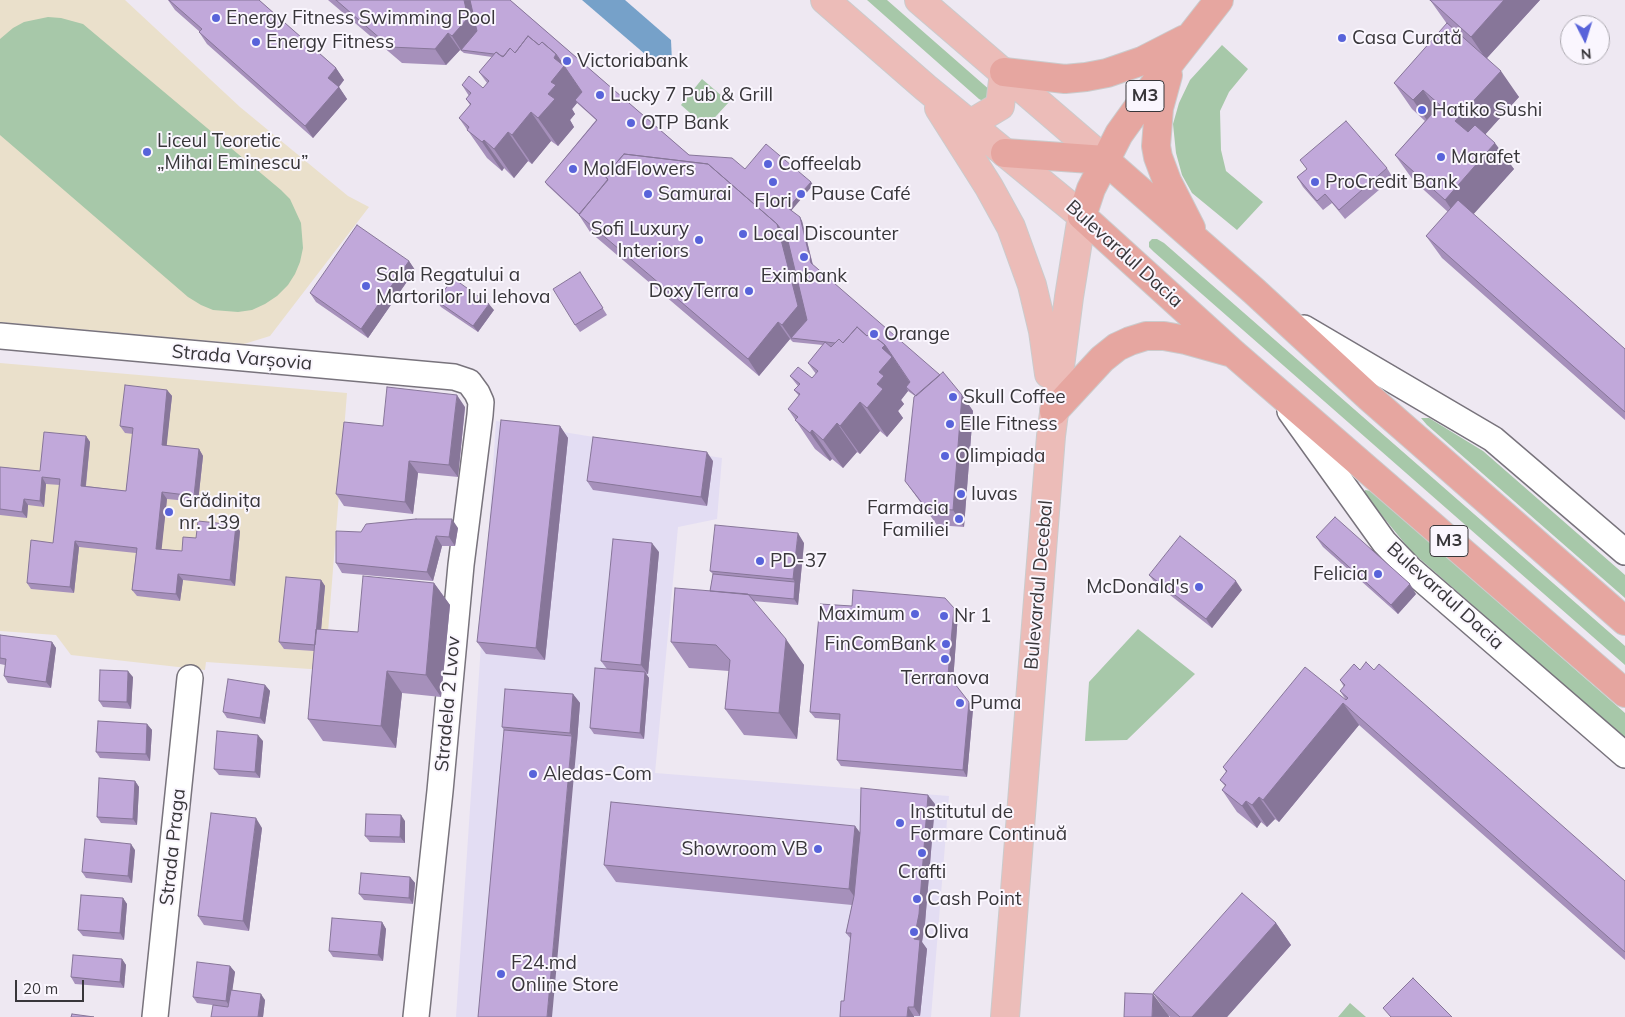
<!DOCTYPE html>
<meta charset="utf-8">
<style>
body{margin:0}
#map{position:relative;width:1625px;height:1017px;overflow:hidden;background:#eee8f2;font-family:Mulish,sans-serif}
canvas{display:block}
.north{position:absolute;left:1560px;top:15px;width:50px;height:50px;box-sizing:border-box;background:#faf6fe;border:1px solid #aca9b0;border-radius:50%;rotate:175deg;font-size:14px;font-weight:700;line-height:20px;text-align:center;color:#38363a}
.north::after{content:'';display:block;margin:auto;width:18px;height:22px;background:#5863da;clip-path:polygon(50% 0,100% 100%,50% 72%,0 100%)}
.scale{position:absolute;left:15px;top:980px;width:69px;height:22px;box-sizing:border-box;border:2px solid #38363a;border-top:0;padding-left:6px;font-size:15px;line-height:18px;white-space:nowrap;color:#38363a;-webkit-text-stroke:4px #faf6fe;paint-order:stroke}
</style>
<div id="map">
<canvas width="1625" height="1017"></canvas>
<div class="north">N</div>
<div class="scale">20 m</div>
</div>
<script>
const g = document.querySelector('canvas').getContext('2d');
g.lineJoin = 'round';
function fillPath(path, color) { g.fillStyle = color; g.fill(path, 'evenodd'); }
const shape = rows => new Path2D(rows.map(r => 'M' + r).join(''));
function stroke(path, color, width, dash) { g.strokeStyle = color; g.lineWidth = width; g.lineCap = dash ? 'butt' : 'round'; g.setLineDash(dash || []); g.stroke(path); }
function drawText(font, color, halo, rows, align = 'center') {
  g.font = font + ' Mulish,sans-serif'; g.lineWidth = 4; g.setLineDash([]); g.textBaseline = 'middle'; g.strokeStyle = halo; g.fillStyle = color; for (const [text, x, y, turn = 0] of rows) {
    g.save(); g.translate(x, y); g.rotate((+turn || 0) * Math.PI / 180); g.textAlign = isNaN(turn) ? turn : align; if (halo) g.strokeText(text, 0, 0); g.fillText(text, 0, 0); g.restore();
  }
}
fillPath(shape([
 [496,421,722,458,717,519,678,527,655,773,949,796,931,1017,456,1017]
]), '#e3ddf3');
fillPath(shape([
 [0,0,125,0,240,107,348,196,369,207,270,336,244,344,0,322],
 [0,363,347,393,325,670,206,662,205,670,71,655,56,635,0,631]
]), '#eae0cb');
fillPath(shape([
 [867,0,887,0,991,91,991,97,983,101,979,99],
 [48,17,61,18,83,24,281,190,290,199,301,223,303,248,300,262,295,274,288,285,277,296,265,304,252,310,238,312,213,310,201,305,188,297,0,135,0,39,13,28,24,22],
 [1222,45,1248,69,1229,92,1220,111,1221,150,1226,171,1263,202,1237,230,1192,193,1182,175,1176,153,1173,124,1179,103,1190,80],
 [702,79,729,102,706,127,681,105],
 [1152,239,1157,239,1164,243,1625,646,1625,665,1154,252,1149,247,1149,242],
 [1421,418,1429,418,1483,451,1625,575,1625,598,1427,425],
 [1365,490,1371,491,1625,713,1625,739,1411,551,1365,495],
 [1138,629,1195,674,1127,740,1085,741,1089,682],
 [1350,1003,1366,1017,1338,1017]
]), '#a7c8a9');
fillPath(shape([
 [582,0,625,0,671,40,672,62,653,61]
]), '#76a1c9');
const minor = shape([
 [1304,328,1493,439,1625,552],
 [0,336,454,377,469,382,477,393,481,402,480,415,461,565,440,791,416,1017],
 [1290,411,1384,542,1410,569,1625,755],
 [155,1017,190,678]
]);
const primary = shape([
 [825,0,926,88,1082,216,1069,297,1051,436,1005,1017],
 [919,0,1105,160],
 [939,108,989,187,1011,227,1032,285,1043,331,1049,374],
 [970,124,1000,106,1004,72]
]);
const trunk = shape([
 [1219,0,1172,60,1119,134,1091,189,1082,216,1234,354,1625,693],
 [1004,72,1065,79,1086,77,1107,73,1142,61,1185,39],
 [1168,75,1159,108,1156,146,1158,157,1167,181,1191,228],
 [1005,153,1105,160],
 [1105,160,1254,291,1370,398,1625,621],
 [1054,411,1102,359,1117,347,1130,341,1146,336,1164,336,1186,340,1229,352]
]);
stroke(minor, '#78737c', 28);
stroke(primary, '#cbcbcc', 30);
stroke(trunk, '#cbcbcc', 30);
stroke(minor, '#fff', 25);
stroke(primary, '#ecbcb8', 28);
stroke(trunk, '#e6a6a0', 28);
fillPath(shape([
 [168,0,259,0,336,68,344,80,339,87,347,99,313,138,207,44,199,32,200,32,175,10],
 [328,0,510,0,689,155,745,169,811,182,813,185,791,210,802,221,813,265,962,395,973,411,964,527,937,525,905,481,915,396,908,391,901,400,904,404,898,411,903,418,887,437,880,431,860,454,857,452,843,468,832,459,830,461,815,449,788,409,799,396,794,390,798,386,790,376,812,378,816,374,808,363,823,345,793,342,790,339,759,376,590,232,579,215,547,185,545,182,596,120,577,103,572,109,575,114,570,120,574,127,558,146,551,141,532,164,528,161,514,178,504,168,502,171,487,158,459,118,470,105,466,99,469,96,462,85,483,88,487,83,479,72,492,57,464,53,460,50,446,65,402,63],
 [1430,0,1540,0,1487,58,1519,97,1485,134,1514,169,1473,214,1625,349,1625,420,1442,258,1426,236,1448,212,1413,180,1395,155,1425,121,1412,109,1394,83,1447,24,1445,21],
 [1300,160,1387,168,1393,178,1345,219,1332,203,1323,210,1303,187,1297,177,1307,169],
 [409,261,415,270,368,338,316,302,310,293],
 [580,272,607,315,580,332,575,325],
 [437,301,494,310,478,332,441,307],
 [167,390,172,396,166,446,199,449,203,456,198,502,167,499,161,549,182,551,196,538,240,531,235,586,183,580,180,601,137,596,132,590,136,553,79,547,74,593,31,589,27,583,53,543,60,485,46,484,44,507,28,505,27,518,0,515,0,467,40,471,86,436,90,442,86,486,126,491,133,434,125,433,120,426],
 [465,407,458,477,418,473,413,514,344,506,336,494,383,426],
 [560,426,568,438,545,660,486,654,477,642],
 [713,461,707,506,593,490,587,481],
 [458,528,455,546,442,546,433,581,342,573,336,563,361,532],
 [1316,537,1416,594,1398,614,1323,547],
 [804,543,798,605,753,601,804,665,797,739,744,735,725,709,729,671,689,668,671,642,710,591,713,574,710,571],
 [659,552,648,674,646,674,649,678,644,739,594,734,590,728,607,669,601,661],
 [1149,575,1242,590,1212,628,1156,584],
 [321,580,325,586,321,630,358,632,434,583,450,605,441,697,402,693,396,748,323,741,308,719,314,651,284,649,279,642],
 [852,606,954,608,958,614,953,681,973,709,967,777,841,766,837,760,840,720,815,718,810,712],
 [0,635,52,642,56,648,51,688,8,683,4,676,5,665,0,664],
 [1360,670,1625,881,1625,960,1359,725,1279,822,1275,819,1267,827,1261,822,1257,828,1237,812,1222,790,1225,786,1220,780,1226,772,1223,767,1346,700,1340,691,1344,687,1340,680],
 [133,677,131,709,103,707,99,701],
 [265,685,270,691,265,724,227,718,223,712],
 [573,694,580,703,577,742,504,730,502,727],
 [147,724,152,730,150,761,100,758,96,752],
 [263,741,260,778,219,775,214,769],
 [135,781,139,787,137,825,101,823,97,817],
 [935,804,925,923,922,942,927,949,920,1016,914,1016,846,933,852,905,616,882,604,865,855,826,860,833],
 [405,821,405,843,370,842,365,836],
 [262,828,249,931,204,925,198,916],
 [135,850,132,883,86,878,82,872],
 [410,877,415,883,413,904,364,900,359,894],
 [123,898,127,904,124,940,83,936,78,930],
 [382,922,386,929,383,961,333,957,329,951],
 [1276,923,1291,945,1227,1017,1170,1017,1168,1015,1153,993],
 [122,959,126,965,124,988,75,984,71,977],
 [230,966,235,972,232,990,265,1000,263,1017,212,1005,197,1003,193,997]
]), '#a690bb');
fillPath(shape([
 [464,0,471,0,480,34,461,50,452,36],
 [1504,0,1540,0,1486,59,1471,37],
 [448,33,460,50,446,65,435,49],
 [556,54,584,95,575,100,577,103,572,109,575,114,570,120,574,127,558,146,538,118,548,94,551,82,554,58],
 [336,68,344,80,336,90,328,78],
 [1501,71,1519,97,1474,147,1455,121],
 [339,87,347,99,313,138,305,126],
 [1423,90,1441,116,1431,126,1413,100],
 [531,112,551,141,532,164,512,135],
 [508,132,528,161,514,178,494,149],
 [484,140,504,168,502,171,482,142],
 [1495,143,1514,169,1463,226,1445,200],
 [811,182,813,185,791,211,788,208],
 [800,217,802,221,813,266,811,263],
 [777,224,789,240,809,323,791,338,782,325],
 [409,261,415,270,368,338,361,329],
 [489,304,494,310,478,332,473,326],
 [778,322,790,339,759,376,748,359],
 [885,345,912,386,906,387,908,391,901,400,904,404,898,411,903,418,887,437,867,408,877,384,879,372,882,348],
 [167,390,172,396,166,452,162,445],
 [457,395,465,407,458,477,449,465],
 [962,395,973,411,964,527,953,510],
 [860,402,880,431,860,454,840,426],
 [837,423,857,452,843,468,823,440],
 [560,426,568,438,545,660,536,648],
 [812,430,832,459,830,461,810,433],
 [86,436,90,442,85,492,81,486],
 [199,449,203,456,198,502,194,496],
 [707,452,713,461,707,506,701,497],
 [409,461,418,473,413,514,405,502],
 [42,477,46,484,44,507,40,501],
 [162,492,167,499,161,555,156,549],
 [24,499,28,505,27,518,22,512],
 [452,519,458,528,455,546,449,537],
 [236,525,240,531,235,586,230,580],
 [798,533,804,543,798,605,794,599,795,582,793,579],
 [436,536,442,546,433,581,427,572],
 [75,541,79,547,74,593,70,587],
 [652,543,659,552,648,674,641,665],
 [178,574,183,580,180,601,176,594],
 [321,580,325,586,319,652,315,645],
 [1236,581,1242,590,1212,628,1206,619],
 [434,583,450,605,441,697,426,675],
 [1410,584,1416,594,1398,614,1391,605],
 [954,608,958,614,953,682,948,675],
 [786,639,804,665,797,739,779,713],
 [52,642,56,648,51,688,46,682],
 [128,671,133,677,131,709,127,702],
 [387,671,402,693,396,748,381,726],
 [645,672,649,678,644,739,640,733],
 [265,685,270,691,265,724,260,718],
 [573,694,580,703,577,742,552,1017,547,1017,572,736,570,733],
 [969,702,973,709,967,777,963,770],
 [1343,703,1359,725,1279,822,1263,800],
 [147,724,152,730,150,761,146,754],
 [258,735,263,741,260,778,255,772],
 [135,781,139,787,137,825,133,819],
 [928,795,935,804,925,923,922,942,927,949,920,1016,914,1007,914,939],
 [1259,797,1275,819,1267,827,1252,805],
 [1246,801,1261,822,1257,828,1242,806],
 [401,815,405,821,405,843,400,837],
 [256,818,262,828,249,931,243,921],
 [855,826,867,842,860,905,849,889],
 [131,844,135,850,132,883,128,876],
 [410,877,415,883,413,904,409,898],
 [123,898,127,904,124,940,120,933],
 [382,922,386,929,383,961,378,955],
 [1276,923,1291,945,1227,1017,1192,1017],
 [122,959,126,965,124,988,120,982],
 [230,966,235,972,230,1007,226,1001],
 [261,994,265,1000,263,1017,258,1017],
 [1153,994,1169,1016,1169,1017,1152,1017],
 [908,1007,914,1016,914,1017,907,1017]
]), '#877699');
const building = shape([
 [169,0,259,0,336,68,328,78,339,87,305,126,199,32,202,29,169,0],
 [336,0,464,0,468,18,452,36,448,33,435,49,390,47,336,0],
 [470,0,510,0,689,155,732,158,745,169,766,144,811,182,788,208,800,217,811,263,940,375,916,396,906,387,910,382,885,345,870,333,867,336,857,327,843,343,839,339,835,343,791,338,807,320,787,237,777,224,708,164,624,154,605,176,608,180,579,214,545,182,597,120,575,100,582,92,556,54,542,42,539,45,528,36,515,53,510,48,504,56,501,56,496,52,494,54,461,50,477,31,470,0],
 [1430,0,1504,0,1471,37,1430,0],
 [1447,23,1501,71,1455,121,1468,132,1475,125,1495,143,1445,200,1395,155,1440,105,1423,90,1413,100,1394,83,1447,23],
 [528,36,539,45,542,42,556,54,554,58,564,66,551,82,556,85,548,94,555,99,538,118,531,112,512,135,508,132,494,149,484,140,482,142,467,130,469,127,459,118,471,104,466,99,471,93,462,85,469,76,483,88,489,81,479,72,496,52,503,57,510,48,515,53,528,36],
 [1346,121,1387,168,1339,210,1325,194,1317,201,1297,177,1307,169,1300,160,1346,121],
 [624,154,708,164,777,224,798,306,782,325,778,322,748,359,579,215,608,179,605,176,624,154],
 [1458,200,1625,349,1625,412,1426,236,1458,200],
 [357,225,409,261,361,329,310,293,357,225],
 [580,272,603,308,575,325,553,289,580,272],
 [453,278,489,304,473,326,437,301,453,278],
 [857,327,867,336,870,333,885,345,882,348,892,357,879,372,884,376,877,384,883,389,867,408,860,402,840,426,837,423,823,440,812,430,810,433,795,420,798,417,788,409,800,394,794,390,800,384,790,376,798,367,812,378,818,371,808,363,825,342,831,347,839,339,843,343,857,327],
 [943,372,962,395,953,510,926,508,905,481,914,397,943,372],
 [125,385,167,390,162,445,199,449,194,496,162,492,156,549,182,551,183,537,196,538,198,521,236,525,230,580,178,574,176,594,132,590,137,548,75,541,70,587,27,583,31,540,53,543,60,479,42,477,40,501,24,499,22,512,0,509,0,467,40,471,44,432,86,436,81,486,126,491,133,428,120,426,125,385],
 [387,387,457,395,449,465,409,461,405,502,336,494,344,422,383,426,387,387],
 [501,420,560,426,536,648,477,642,501,420],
 [593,437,707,452,701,497,587,481,593,437],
 [1335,517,1410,584,1391,605,1316,537,1335,517],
 [416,519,452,519,449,537,436,536,427,572,336,563,336,531,361,532,366,524,416,519],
 [715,525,798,533,793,579,710,571,715,525],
 [1180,536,1236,581,1206,619,1149,575,1180,536],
 [613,539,652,543,641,665,601,661,613,539],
 [713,574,795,582,794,599,710,591,713,574],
 [363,576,434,583,426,675,387,671,381,726,308,719,316,629,358,632,363,576],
 [286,577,321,580,315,645,279,642,286,577],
 [675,588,748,594,786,639,779,713,725,709,730,660,716,645,671,642,675,588],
 [853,590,945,598,954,608,948,675,969,702,963,770,837,760,840,714,810,712,820,604,852,606,853,590],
 [0,635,52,642,46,682,4,676,6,659,0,658,0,635],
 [1366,662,1374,670,1379,664,1625,881,1625,952,1343,703,1263,800,1259,797,1252,805,1246,801,1242,806,1222,790,1226,785,1220,780,1227,771,1223,767,1305,667,1346,700,1348,698,1340,691,1345,685,1340,680,1354,664,1360,670,1366,662],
 [595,668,645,672,640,733,590,728,595,668],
 [100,670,128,671,127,702,99,701,100,670],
 [228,679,265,685,260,718,223,712,228,679],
 [505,689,573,694,570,733,502,727,505,689],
 [98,721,147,724,146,754,96,752,98,721],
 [504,730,572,736,547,1017,478,1017,504,730],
 [217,731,258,735,255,772,214,769,217,731],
 [99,778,135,781,133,819,97,817,99,778],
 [861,788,928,795,919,914,914,939,920,940,914,1007,908,1007,907,1017,840,1017,841,1001,844,1001,851,933,846,933,854,896,860,833,861,788],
 [611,802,855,826,849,889,604,865,611,802],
 [211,813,256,818,243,921,198,916,211,813],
 [366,814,401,815,400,837,365,836,366,814],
 [85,839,131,844,128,876,82,872,85,839],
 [361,873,410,877,409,898,359,894,361,873],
 [1242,893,1276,923,1192,1017,1180,1017,1153,993,1242,893],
 [81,895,123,898,120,933,78,930,81,895],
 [332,918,382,922,378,955,329,951,332,918],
 [73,955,122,959,120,982,71,977,73,955],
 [197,962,230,966,226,1001,193,997,197,962],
 [1413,978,1452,1017,1391,1017,1383,1008,1413,978],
 [231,990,261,994,258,1017,211,1017,213,1005,228,1007,231,990],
 [1125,993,1153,994,1152,1017,1124,1017,1125,993],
 [72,1014,94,1017,71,1017,72,1014]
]);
fillPath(building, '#c1a8da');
stroke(building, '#877699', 1);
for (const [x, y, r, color] of [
 [216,18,5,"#5863da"],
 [1342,38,5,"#5863da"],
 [256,42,5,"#5863da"],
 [567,61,5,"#5863da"],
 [600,95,5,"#5863da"],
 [1422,110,5,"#5863da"],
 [631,123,5,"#5863da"],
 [147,152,5,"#5863da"],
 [1441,157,5,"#5863da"],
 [768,164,5,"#5863da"],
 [573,169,5,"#5863da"],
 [773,182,5,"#5863da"],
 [1315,182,5,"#5863da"],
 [648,194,5,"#5863da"],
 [801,194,5,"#5863da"],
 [743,234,5,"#5863da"],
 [699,240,5,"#5863da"],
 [804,257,5,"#5863da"],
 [366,286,5,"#5863da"],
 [749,291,5,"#5863da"],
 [874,334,5,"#5863da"],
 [953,397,5,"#5863da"],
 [950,424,5,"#5863da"],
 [945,456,5,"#5863da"],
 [961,494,5,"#5863da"],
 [169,512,5,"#5863da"],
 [959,519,5,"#5863da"],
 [760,561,5,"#5863da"],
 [1378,574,5,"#5863da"],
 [1199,587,5,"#5863da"],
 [915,614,5,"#5863da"],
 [944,616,5,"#5863da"],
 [946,644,5,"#5863da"],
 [945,659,5,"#5863da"],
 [960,703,5,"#5863da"],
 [533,774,5,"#5863da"],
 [900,823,5,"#5863da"],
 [818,849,5,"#5863da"],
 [922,853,5,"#5863da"],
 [917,899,5,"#5863da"],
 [914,932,5,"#5863da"],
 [501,974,5,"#5863da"]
]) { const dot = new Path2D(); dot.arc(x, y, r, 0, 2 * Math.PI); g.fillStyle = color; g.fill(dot); stroke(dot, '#faf6fe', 2); }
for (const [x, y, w] of [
 [1145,96,38],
 [1449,541,38]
]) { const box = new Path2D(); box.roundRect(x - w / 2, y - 15.5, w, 31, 4); g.fillStyle = '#faf6fe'; g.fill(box); stroke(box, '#38363a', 1); }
drawText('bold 18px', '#38363a', null, [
 ["M3",1145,96],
 ["M3",1449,541]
]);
drawText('19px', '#38363a', '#faf6fe', [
 ["Energy Fitness Swimming Pool",226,18],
 ["Casa Curată",1352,38],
 ["Energy Fitness",266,42],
 ["Victoriabank",577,61],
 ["Lucky 7 Pub & Grill",610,95],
 ["Hatiko Sushi",1432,110],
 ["OTP Bank",641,123],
 ["Liceul Teoretic",157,141],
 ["„Mihai Eminescu”",157,163],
 ["Marafet",1451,157],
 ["Coffeelab",778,164],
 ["MoldFlowers",583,169],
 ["ProCredit Bank",1325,182],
 ["Samurai",658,194],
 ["Pause Café",811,194],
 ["Flori",773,201,"center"],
 ["Sofi Luxury",689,229,"right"],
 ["Interiors",689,251,"right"],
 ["Local Discounter",753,234],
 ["Sala Regatului a",376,275],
 ["Martorilor lui Iehova",376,297],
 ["Eximbank",804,276,"center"],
 ["DoxyTerra",739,291,"right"],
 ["Orange",884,334],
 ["Skull Coffee",963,397],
 ["Elle Fitness",960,424],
 ["Olimpiada",955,456],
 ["Iuvas",971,494],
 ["Grădinița",179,501],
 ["nr. 139",179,523],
 ["Farmacia",949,508,"right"],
 ["Familiei",949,530,"right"],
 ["PD-37",770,561],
 ["Felicia",1368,574,"right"],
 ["McDonald's",1189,587,"right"],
 ["Maximum",905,614,"right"],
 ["Nr 1",954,616],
 ["FinComBank",936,644,"right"],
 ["Terranova",945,678,"center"],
 ["Puma",970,703],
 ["Aledas-Com",543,774],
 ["Institutul de",910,812],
 ["Formare Continuă",910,834],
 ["Showroom VB",808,849,"right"],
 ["Crafti",922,872,"center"],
 ["Cash Point",927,899],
 ["Oliva",924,932],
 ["F24.md",511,963],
 ["Online Store",511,985]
], 'left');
drawText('19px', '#38363a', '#faf6fe', [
 ["Bulevardul Dacia",1124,254,42],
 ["Strada Varșovia",242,358,5],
 ["Bulevardul Decebal",1039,585,-85],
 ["Bulevardul Dacia",1445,596,42],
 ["Stradela 2 Lvov",448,704,-85],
 ["Strada Praga",173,847,-84]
]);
</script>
